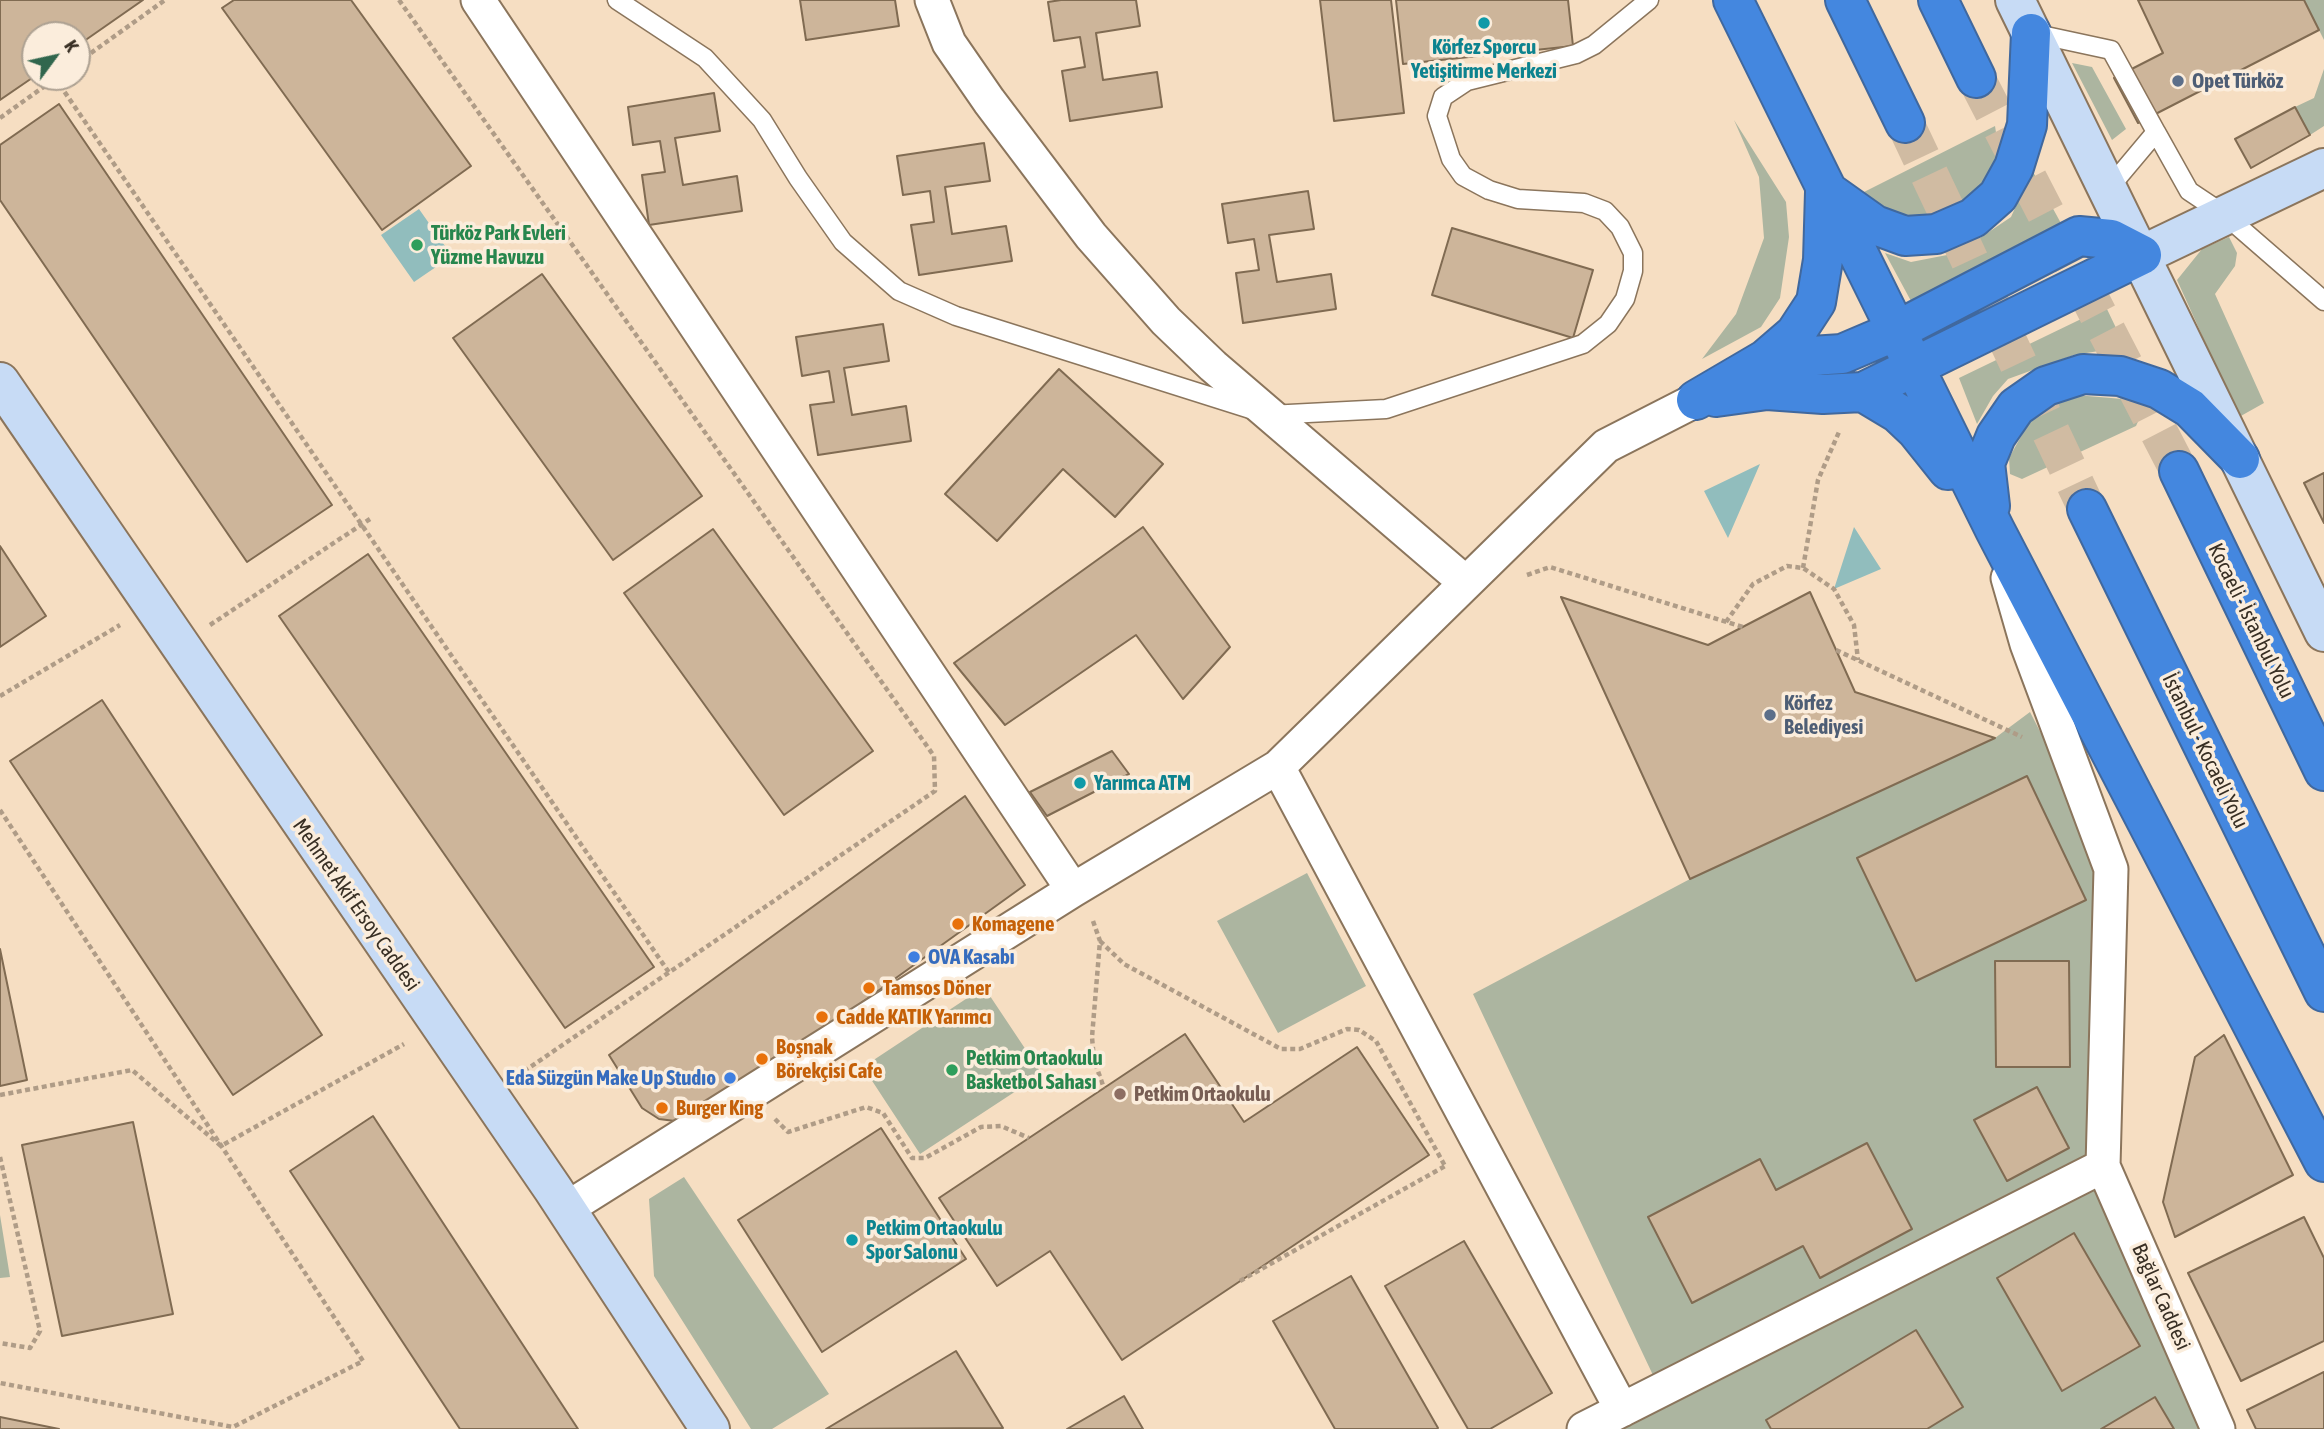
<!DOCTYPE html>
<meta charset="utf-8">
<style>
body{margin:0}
#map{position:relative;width:2324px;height:1429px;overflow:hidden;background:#f6dec2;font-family:"Asap Condensed",sans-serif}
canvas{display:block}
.north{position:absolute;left:21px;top:21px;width:70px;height:70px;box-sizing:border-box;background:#fbeddc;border:2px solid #ada192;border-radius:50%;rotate:57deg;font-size:19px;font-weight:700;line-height:28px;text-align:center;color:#382f24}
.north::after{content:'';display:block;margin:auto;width:24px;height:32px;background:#30664d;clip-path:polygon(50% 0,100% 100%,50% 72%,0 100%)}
</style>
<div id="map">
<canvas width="2324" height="1429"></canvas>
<div class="north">K</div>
</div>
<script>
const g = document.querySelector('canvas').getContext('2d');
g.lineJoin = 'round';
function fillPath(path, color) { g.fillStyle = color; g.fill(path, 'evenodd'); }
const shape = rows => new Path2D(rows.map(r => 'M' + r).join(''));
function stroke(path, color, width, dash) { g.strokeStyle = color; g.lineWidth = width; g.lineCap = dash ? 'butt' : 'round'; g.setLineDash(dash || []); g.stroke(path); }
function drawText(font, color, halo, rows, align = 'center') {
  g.font = font + ' "Asap Condensed",sans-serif'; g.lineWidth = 7; g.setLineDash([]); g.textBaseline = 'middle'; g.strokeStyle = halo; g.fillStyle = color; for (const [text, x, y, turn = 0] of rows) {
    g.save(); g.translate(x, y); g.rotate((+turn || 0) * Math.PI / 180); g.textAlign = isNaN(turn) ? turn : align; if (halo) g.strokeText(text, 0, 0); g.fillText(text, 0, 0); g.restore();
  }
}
fillPath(shape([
 [2304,0,2324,0,2324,40],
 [2072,63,2092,67,2126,129,2112,140],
 [2324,69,2324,126,2310,135,2295,107,2314,98],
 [1734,120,1786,202,1789,237,1780,298,1761,327,1702,359,1736,314,1764,238,1759,177],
 [1995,126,1999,152,1989,175,1980,190,1961,206,1934,216,1911,219,1883,209,1864,192],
 [2032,170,2063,227,1911,301,1885,253,1911,262,1947,255,1977,240,2011,217],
 [2229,237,2237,253,2235,266,2215,294,2264,403,2239,417,2177,280,2202,249],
 [2106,307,2128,353,2105,350,2074,355,2008,379,1993,396,1977,424,1959,378],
 [2075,395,2123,399,2141,415,2136,426,2022,479,2010,474,2009,458,2028,424,2052,405],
 [2030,712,2111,869,2103,1166,2218,1429,1584,1429,1660,1390,1473,994,1690,879,1995,738],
 [1307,873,1366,986,1278,1033,1217,921],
 [984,987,1042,1074,920,1154,863,1067],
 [684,1177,829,1394,772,1429,751,1429,654,1276,649,1199],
 [0,1215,10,1277,0,1278]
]), '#acb5a0');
fillPath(shape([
 [419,209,452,256,414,282,381,235],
 [1760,464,1728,538,1704,491],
 [1854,527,1881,569,1834,589]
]), '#91bdbd');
const building = shape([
 [0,0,143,0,77,46,77,35,35,35,35,76,0,100,0,0],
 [234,0,351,0,471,166,382,230,222,8,234,0],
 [800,0,895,0,899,26,806,40,800,0],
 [1061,0,1136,0,1140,26,1096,33,1103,80,1157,72,1162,107,1070,121,1062,71,1085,67,1080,37,1054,41,1048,2,1061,0],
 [1320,0,1391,0,1404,113,1334,121,1320,0],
 [1396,0,1568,0,1573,46,1403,64,1396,0],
 [2138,0,2304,0,2319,30,2138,123,2114,78,2163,53,2138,0],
 [714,93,720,131,675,138,683,185,737,176,742,211,649,225,642,175,665,172,660,141,633,145,628,107,714,93],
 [59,104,332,505,247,562,0,200,0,145,59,104],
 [2295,107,2310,135,2251,168,2235,139,2295,107],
 [984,143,990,181,945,187,952,234,1006,226,1012,261,919,275,911,225,934,222,930,191,903,195,897,156,984,143],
 [1308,191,1314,229,1269,235,1277,282,1331,274,1336,309,1243,323,1236,273,1259,270,1254,239,1228,243,1222,204,1308,191],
 [1452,228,1593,270,1573,338,1432,295,1452,228],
 [542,274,702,496,613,560,453,338,542,274],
 [883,324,889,361,844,368,852,415,906,406,911,441,818,455,810,405,834,402,829,371,802,376,796,337,883,324],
 [1059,369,1163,464,1115,517,1063,469,997,541,945,494,1059,369],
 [2324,473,2324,523,2304,483,2324,473],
 [1143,527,1230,647,1183,699,1136,635,1005,725,954,663,1143,527],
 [713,529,873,751,784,815,624,593,713,529],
 [0,546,46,616,0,647,0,546],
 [368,554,654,967,565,1028,279,616,368,554],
 [1810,592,1855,692,1995,738,1690,879,1561,597,1708,645,1810,592],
 [102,700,322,1035,233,1095,10,761,102,700],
 [1112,751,1129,774,1047,816,1030,792,1112,751],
 [2027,776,2086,900,1916,981,1857,858,2027,776],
 [965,796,1025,885,703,1117,683,1122,659,1119,642,1108,609,1055,965,796],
 [0,949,27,1080,0,1086,0,949],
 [1995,961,2069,961,2070,1067,1996,1067,1995,961],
 [1185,1034,1244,1122,1357,1047,1429,1155,1122,1360,1050,1251,997,1286,939,1198,1185,1034],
 [2224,1035,2293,1175,2175,1237,2163,1202,2195,1057,2224,1035],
 [2037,1087,2069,1148,2007,1181,1974,1120,2037,1087],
 [373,1116,578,1429,460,1429,290,1171,373,1116],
 [133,1122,173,1314,62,1336,22,1145,133,1122],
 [881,1128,966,1259,822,1352,738,1220,881,1128],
 [1867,1143,1912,1229,1820,1278,1803,1246,1692,1303,1648,1217,1760,1159,1776,1190,1867,1143],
 [2304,1217,2324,1258,2324,1341,2241,1381,2188,1273,2304,1217],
 [2074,1233,2140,1346,2062,1391,1997,1278,2074,1233],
 [1464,1241,1552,1393,1490,1429,1468,1429,1385,1286,1464,1241],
 [1351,1276,1438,1428,1437,1429,1335,1429,1273,1321,1351,1276],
 [1916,1330,1963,1407,1927,1429,1771,1429,1766,1420,1916,1330],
 [956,1351,1003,1428,826,1429,956,1351],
 [2324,1372,2324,1429,2256,1429,2247,1410,2324,1372],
 [1124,1396,1143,1429,1067,1429,1124,1396],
 [2155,1397,2174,1429,2101,1429,2155,1397],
 [0,1417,59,1429,0,1429,0,1417]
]);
fillPath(building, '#cdb59a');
stroke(building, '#806b52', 2);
stroke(shape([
 [1976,78,2179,471],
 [1905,123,2087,509]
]), '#d0bba2', 38, [38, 19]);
const lane = shape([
 [617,0,705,58,762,120,798,178,843,242,899,291,956,316,1269,415,1386,409,1583,344,1608,324,1625,299,1633,271,1633,253,1620,227,1605,211,1584,203,1518,199,1489,190,1463,176,1451,159,1437,116,1443,97,1467,81,1576,54,1594,45,1649,0],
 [2032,33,2111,50,2156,132,2109,188],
 [2156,132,2189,191,2225,215,2324,301]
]);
const street = shape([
 [478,0,1073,890],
 [932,0,949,43,989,101,1091,236,1166,321,1213,366,1466,583],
 [2008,578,2027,644,2111,869,2103,1166,2218,1429],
 [1278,767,1622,1410],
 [566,1209,1073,890,1278,767,1606,446,1696,400],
 [1584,1429,2103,1166]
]);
const secondary = shape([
 [2015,0,2324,632],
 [2142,255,2324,168],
 [0,382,553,1189,710,1429]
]);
const highway = shape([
 [1733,0,1995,530,2324,1162],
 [1845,0,1905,123],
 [1938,0,1976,78],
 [1830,193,1875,225,1905,236,1936,234,1973,218,1998,196,2014,167,2027,125,2031,33],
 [1766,359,1795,334,1816,302,1823,260,1825,192],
 [1863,392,1898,413,1916,430,1948,470],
 [1716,397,1767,390,1823,394,1863,392,2142,255],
 [1696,400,1766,359,1842,354,1896,331,2079,236,2111,239,2142,255],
 [2179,471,2324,771],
 [1990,506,1985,463,1996,436,2016,407,2046,386,2083,374,2120,376,2159,389,2190,408,2240,459],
 [2087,509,2324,992]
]);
stroke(lane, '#8b755c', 21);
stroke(street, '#8b755c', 37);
stroke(secondary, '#8b755c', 42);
stroke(highway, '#40689e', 42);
stroke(shape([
 [399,0,934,756,935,791,520,1074],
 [77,63,165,0],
 [55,78,670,974],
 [0,118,56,78],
 [1803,568,1818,480,1839,432],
 [1527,575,1550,567,1743,627],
 [1726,622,1753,584,1787,566,1803,568,1834,589,1854,625,1858,660],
 [210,625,370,519],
 [1836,650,2022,737],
 [0,696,120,625],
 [0,810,363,1361,233,1427,0,1383],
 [1093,921,1100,941,1092,1037,1094,1060,1104,1088],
 [1100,941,1124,964,1281,1049,1300,1049,1347,1029,1359,1030,1376,1041,1445,1166],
 [0,1095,132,1070,221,1146,404,1044],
 [775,1119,788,1132,866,1107,883,1113,912,1158,925,1158,981,1127,1001,1126,1029,1138],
 [0,1157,40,1331,30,1348,0,1343],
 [1240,1281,1447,1165]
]), '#af9c87', 4.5, [5, 3.5]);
stroke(lane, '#fff', 18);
stroke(street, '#fff', 33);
stroke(secondary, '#c7dbf5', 38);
stroke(highway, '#4487df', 38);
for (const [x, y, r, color] of [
 [1484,23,7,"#0f9aa8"],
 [2178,81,7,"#5c6f8a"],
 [417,245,7,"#2e9e5b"],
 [1770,715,7,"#5c6f8a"],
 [1080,783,7,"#0f9aa8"],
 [958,924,7,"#e8710a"],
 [914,957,7,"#3f7fe0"],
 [869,988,7,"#e8710a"],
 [822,1017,7,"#e8710a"],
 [762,1059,7,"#e8710a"],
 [952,1070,7,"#2e9e5b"],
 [730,1078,7,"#3f7fe0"],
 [1120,1094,7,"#8d6e63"],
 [662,1108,7,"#e8710a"],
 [852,1240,7,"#0f9aa8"]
]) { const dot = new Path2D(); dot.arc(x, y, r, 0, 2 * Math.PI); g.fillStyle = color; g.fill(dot); stroke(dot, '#fbeddc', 2.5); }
drawText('bold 21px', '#0d838f', '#fbeddc', [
 ["Körfez Sporcu",1484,47,"center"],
 ["Yetişitirme Merkezi",1484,71,"center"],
 ["Yarımca ATM",1094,783],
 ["Petkim Ortaokulu",866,1228],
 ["Spor Salonu",866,1252]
], 'left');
drawText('bold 21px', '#4e5e75', '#fbeddc', [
 ["Opet Türköz",2192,81],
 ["Körfez",1784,703],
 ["Belediyesi",1784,727]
], 'left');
drawText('bold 21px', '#27864d', '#fbeddc', [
 ["Türköz Park Evleri",431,233],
 ["Yüzme Havuzu",431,257],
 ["Petkim Ortaokulu",966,1058],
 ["Basketbol Sahası",966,1082]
], 'left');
drawText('21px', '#382f24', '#fbeddc', [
 ["Kocaeli - İstanbul Yolu",2251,621,64],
 ["İstanbul - Kocaeli Yolu",2205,751,64],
 ["Mehmet Akif Ersoy Caddesi",356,905,55],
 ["Bağlar Caddesi",2161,1297,66]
]);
drawText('bold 21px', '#c56008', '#fbeddc', [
 ["Komagene",972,924],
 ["Tamsos Döner",883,988],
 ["Cadde KATIK Yarımcı",836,1017],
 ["Boşnak",776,1047],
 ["Börekçisi Cafe",776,1071],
 ["Burger King",676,1108]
], 'left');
drawText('bold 21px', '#366cbe', '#fbeddc', [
 ["OVA Kasabı",928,957],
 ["Eda Süzgün Make Up Studıo",716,1078,"right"]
], 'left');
drawText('bold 21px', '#785e54', '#fbeddc', [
 ["Petkim Ortaokulu",1134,1094]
], 'left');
</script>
